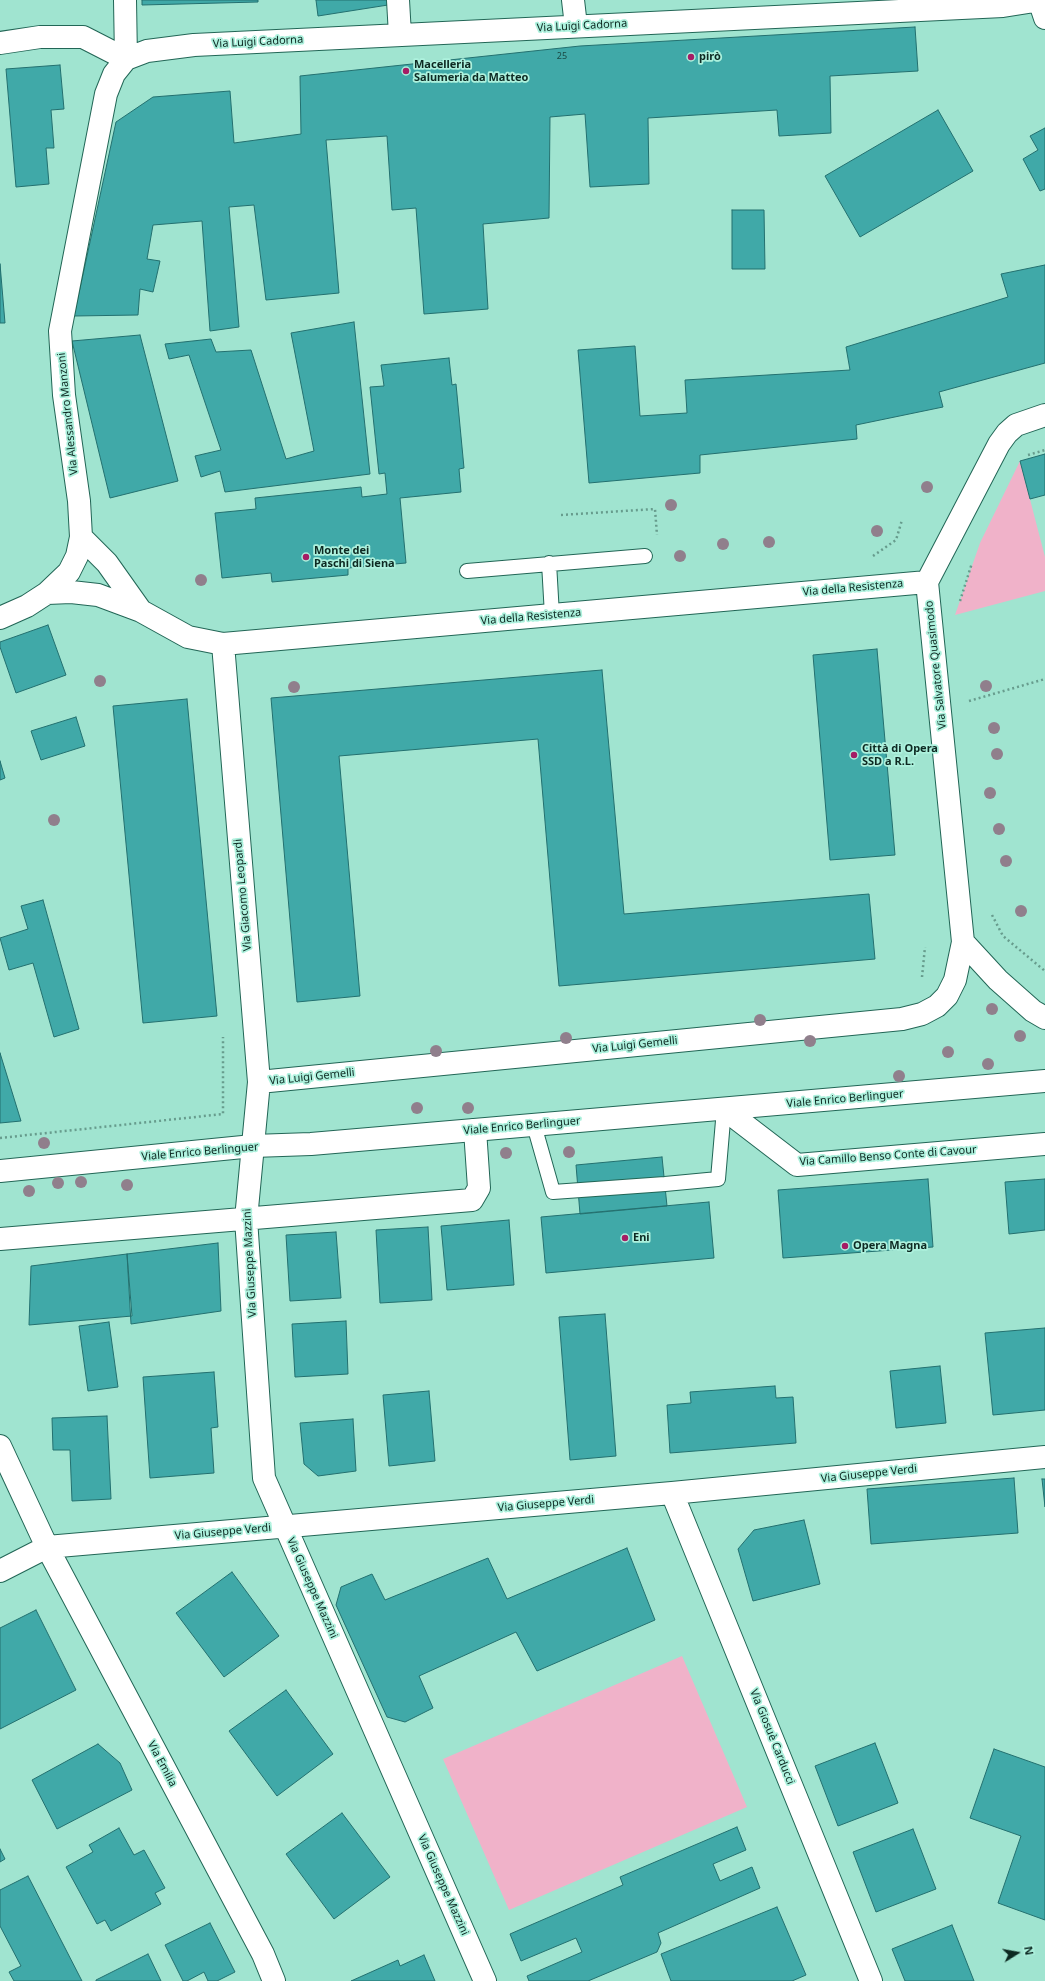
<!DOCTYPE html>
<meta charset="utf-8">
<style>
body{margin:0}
#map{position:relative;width:1045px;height:1981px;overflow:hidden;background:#a0e4d0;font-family:"Noto Sans",sans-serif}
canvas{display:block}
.north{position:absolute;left:997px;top:1933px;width:40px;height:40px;-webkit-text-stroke:3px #adf1dd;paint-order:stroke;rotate:79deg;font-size:11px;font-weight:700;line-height:16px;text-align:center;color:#0d2922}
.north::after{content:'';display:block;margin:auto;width:14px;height:18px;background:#0d2922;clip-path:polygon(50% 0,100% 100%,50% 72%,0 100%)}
</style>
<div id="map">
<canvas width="1045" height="1981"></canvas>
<div class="north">N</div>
</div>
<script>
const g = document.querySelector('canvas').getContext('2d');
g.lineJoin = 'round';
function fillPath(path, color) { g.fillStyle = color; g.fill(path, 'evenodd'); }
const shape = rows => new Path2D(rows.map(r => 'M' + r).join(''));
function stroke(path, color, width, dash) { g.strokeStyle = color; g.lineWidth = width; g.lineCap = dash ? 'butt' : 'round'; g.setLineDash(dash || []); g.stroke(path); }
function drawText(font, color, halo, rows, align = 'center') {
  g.font = font + ' "Noto Sans",sans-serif'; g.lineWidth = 3.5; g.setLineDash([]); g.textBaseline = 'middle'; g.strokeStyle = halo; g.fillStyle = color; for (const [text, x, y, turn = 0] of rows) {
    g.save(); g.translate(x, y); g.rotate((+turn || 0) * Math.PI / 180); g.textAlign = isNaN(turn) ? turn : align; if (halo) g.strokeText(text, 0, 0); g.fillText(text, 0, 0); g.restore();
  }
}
fillPath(shape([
 [1020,461,1045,557,1045,591,955,615,980,543],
 [682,1656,747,1807,509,1910,443,1759]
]), '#f0b2c9');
const building = shape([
 [142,0,258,0,258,2,142,5,142,0],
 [316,0,388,0,388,5,318,16,316,0],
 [915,27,918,71,830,76,831,133,779,136,777,110,648,118,649,184,590,187,585,114,550,117,549,218,483,224,488,309,424,314,416,208,392,210,387,136,326,140,339,293,266,300,254,205,229,207,239,327,210,331,202,221,153,225,147,259,160,261,153,292,140,289,138,315,74,316,116,122,153,97,230,91,234,143,301,134,300,76,580,46,915,27],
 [60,65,64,109,51,110,54,148,46,148,49,184,16,187,6,69,60,65],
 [938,110,973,171,860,237,825,176,938,110],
 [1045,128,1045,189,1040,191,1023,159,1038,150,1030,136,1045,128],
 [732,210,764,210,765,269,732,269,732,210],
 [0,264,5,323,0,323,0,264],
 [1045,265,1045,363,939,392,943,407,856,425,857,439,700,455,700,473,589,483,578,350,635,346,640,416,687,413,685,380,850,370,846,347,1008,297,1001,274,1045,265],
 [354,322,370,474,225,492,220,471,201,477,195,456,221,450,189,355,169,359,165,344,211,339,216,352,251,350,286,459,314,451,291,333,354,322],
 [140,335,178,481,110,498,72,341,140,335],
 [449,358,452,385,456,384,464,468,459,469,461,492,400,498,406,563,348,568,348,575,272,582,271,573,222,578,215,513,256,509,255,498,361,487,362,497,387,494,385,473,379,474,370,387,384,386,381,365,449,358],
 [1045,454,1045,495,1030,499,1020,461,1045,454],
 [48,625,66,675,16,693,0,647,0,642,48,625],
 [877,649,895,855,830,860,813,655,877,649],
 [602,670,624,914,869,894,875,959,559,986,538,739,339,756,360,996,297,1002,271,698,602,670],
 [187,699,217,1016,143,1023,113,706,187,699],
 [76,717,85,746,41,760,31,731,76,717],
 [0,761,5,778,0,780,0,761],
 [43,900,79,1029,54,1037,33,963,9,970,0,938,28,929,21,906,43,900],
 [0,1053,21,1121,0,1123,0,1053],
 [662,1157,667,1206,580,1214,576,1165,662,1157],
 [928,1179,933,1247,783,1258,778,1190,928,1179],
 [1045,1179,1045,1230,1009,1234,1005,1182,1045,1179],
 [709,1202,714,1258,546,1273,541,1217,709,1202],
 [509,1220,514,1285,447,1290,441,1226,509,1220],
 [428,1227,432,1300,380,1303,376,1230,428,1227],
 [336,1232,341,1298,290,1301,286,1235,336,1232],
 [218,1243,221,1311,131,1324,127,1254,218,1243],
 [127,1254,132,1316,29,1325,31,1266,127,1254],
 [605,1314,616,1456,570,1460,559,1317,605,1314],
 [346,1321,348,1374,295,1377,292,1324,346,1321],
 [109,1322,118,1387,88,1391,79,1326,109,1322],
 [1045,1328,1045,1410,993,1415,985,1333,1045,1328],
 [940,1366,946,1423,896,1428,890,1371,940,1366],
 [214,1372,218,1427,211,1428,214,1473,150,1478,143,1377,214,1372],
 [775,1386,776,1398,793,1397,796,1443,670,1453,667,1405,691,1403,690,1392,775,1386],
 [429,1391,435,1461,389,1466,383,1395,429,1391],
 [107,1416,111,1499,72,1501,70,1450,53,1450,52,1418,107,1416],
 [353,1419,356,1471,318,1476,304,1464,300,1423,353,1419],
 [1014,1478,1018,1533,871,1544,867,1489,1014,1478],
 [1042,1479,1045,1479,1045,1507,1042,1479],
 [804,1520,820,1584,753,1601,738,1549,754,1530,804,1520],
 [627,1548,655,1620,537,1671,516,1632,419,1676,433,1708,405,1722,387,1717,336,1605,341,1587,372,1574,385,1600,488,1558,507,1599,627,1548],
 [232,1572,279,1636,224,1677,176,1613,232,1572],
 [36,1610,76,1690,0,1729,0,1628,36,1610],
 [286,1690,333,1754,277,1796,229,1731,286,1690],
 [875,1743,898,1803,838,1826,815,1766,875,1743],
 [98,1744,120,1763,132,1790,57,1829,32,1780,98,1744],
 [994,1749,1045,1767,1045,1920,998,1903,1021,1836,970,1818,994,1749],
 [342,1813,390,1877,334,1919,286,1854,342,1813],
 [737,1827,746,1850,713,1864,720,1881,752,1867,760,1888,658,1933,661,1943,657,1952,588,1981,529,1981,527,1976,582,1952,576,1938,521,1961,510,1934,623,1885,620,1877,737,1827],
 [119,1828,134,1855,144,1850,165,1888,155,1893,161,1904,111,1931,105,1920,97,1924,66,1867,93,1852,89,1845,119,1828],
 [913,1829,936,1889,876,1912,853,1852,913,1829],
 [0,1849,5,1859,0,1862,0,1849],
 [28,1876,82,1981,14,1981,9,1972,21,1966,0,1926,0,1890,28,1876],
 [777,1907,806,1975,792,1981,671,1981,661,1954,777,1907],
 [210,1923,235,1972,217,1981,208,1981,204,1972,187,1981,183,1981,165,1945,210,1923],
 [952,1925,974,1981,905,1981,892,1949,952,1925],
 [148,1954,161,1981,96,1981,96,1980,148,1954],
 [424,1955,435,1981,351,1981,398,1960,400,1966,424,1955]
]);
fillPath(building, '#40a9a8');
stroke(building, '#23706f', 1);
const lane = shape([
 [549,563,552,615],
 [467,571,645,556],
 [534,1125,553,1192,665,1184,718,1179,724,1109]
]);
const street = shape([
 [125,0,126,59],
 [398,0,400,35],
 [573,0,576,26],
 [1039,0,1045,18],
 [0,43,40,37,83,37,126,59],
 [1045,415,1016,425,1007,433,999,444,927,582,963,942,998,980,1033,1011,1045,1018],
 [47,593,71,592,98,595,141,611,107,563,81,537],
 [141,611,188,637,223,644,927,582],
 [0,618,27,606,47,593,69,572,77,556,81,537,79,501,64,395,60,331,106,94,114,74,126,59,147,51,194,45,1003,6,1041,0],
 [223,644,259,1082,246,1219,264,1478,485,1981],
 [259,1082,902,1019,922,1014,937,1006,947,996,955,980,963,942],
 [724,1109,797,1165,1045,1144],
 [0,1239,472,1200,479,1188,475,1130],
 [0,1446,47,1547,263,1954,274,1981],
 [672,1493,871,1981],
 [0,1571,47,1547,672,1493,1045,1457]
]);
const secondary = shape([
 [0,1171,253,1146,311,1144,1045,1081]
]);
stroke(lane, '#226656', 16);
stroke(street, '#226656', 24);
stroke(secondary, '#226656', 24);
stroke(shape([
 [1028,455,1045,450],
 [561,515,655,509,657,535],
 [873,556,896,540,902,520],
 [960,601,972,563],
 [969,701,1045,679],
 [992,915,1003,936,1045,971],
 [922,977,925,947],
 [0,1138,223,1114,223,1037]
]), '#679c8d', 2.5, [2, 3]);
stroke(lane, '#fff', 14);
stroke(street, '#fff', 22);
stroke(secondary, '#fff', 22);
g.fillStyle = '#907f8c';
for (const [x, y] of [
 [927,487],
 [671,505],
 [877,531],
 [769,542],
 [723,544],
 [680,556],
 [201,580],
 [100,681],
 [986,686],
 [294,687],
 [994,728],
 [997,754],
 [990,793],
 [54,820],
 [999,829],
 [1006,861],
 [1021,911],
 [992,1009],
 [760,1020],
 [1020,1036],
 [566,1038],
 [810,1041],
 [436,1051],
 [948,1052],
 [988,1064],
 [899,1076],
 [417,1108],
 [468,1108],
 [44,1143],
 [569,1152],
 [506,1153],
 [81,1182],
 [58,1183],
 [127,1185],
 [29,1191]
]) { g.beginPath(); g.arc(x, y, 6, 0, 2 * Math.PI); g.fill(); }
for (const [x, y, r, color] of [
 [691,57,4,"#a51d65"],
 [406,71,4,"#a51d65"],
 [306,557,4,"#a51d65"],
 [854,755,4,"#a51d65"],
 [625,1238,4,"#a51d65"],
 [845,1246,4,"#a51d65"]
]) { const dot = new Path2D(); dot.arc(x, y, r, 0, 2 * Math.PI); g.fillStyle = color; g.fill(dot); stroke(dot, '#adf1dd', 1.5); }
drawText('9px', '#1a4944', null, [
 ["25",562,56]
]);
drawText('11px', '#0d2922', '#adf1dd', [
 ["Via Luigi Cadorna",582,26,-3],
 ["Via Luigi Cadorna",258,42,-3],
 ["Via Alessandro Manzoni",68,414,-96],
 ["Via della Resistenza",853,588,-5],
 ["Via della Resistenza",531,617,-5],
 ["Via Salvatore Quasimodo",936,665,-96],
 ["Via Giacomo Leopardi",243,895,-95],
 ["Via Luigi Gemelli",635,1045,-6],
 ["Via Luigi Gemelli",312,1077,-6],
 ["Viale Enrico Berlinguer",845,1099,-5],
 ["Viale Enrico Berlinguer",522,1126,-5],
 ["Viale Enrico Berlinguer",200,1152,-5],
 ["Via Camillo Benso Conte di Cavour",888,1156,-4],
 ["Via Giuseppe Mazzini",250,1263,-93],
 ["Via Giuseppe Verdi",869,1474,-6],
 ["Via Giuseppe Verdi",546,1504,-5],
 ["Via Giuseppe Verdi",223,1532,-5],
 ["Via Giuseppe Mazzini",312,1588,66],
 ["Via Giosuè Carducci",772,1737,68],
 ["Via Emilia",162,1764,62],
 ["Via Giuseppe Mazzini",443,1885,66]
]);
drawText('bold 11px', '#0d2922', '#adf1dd', [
 ["pirò",699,57],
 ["Macelleria",414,65],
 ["Salumeria da Matteo",414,78],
 ["Monte dei",314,551],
 ["Paschi di Siena",314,564],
 ["Città di Opera",862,749],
 ["SSD a R.L.",862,762],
 ["Eni",633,1238],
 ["Opera Magna",853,1246]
], 'left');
</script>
